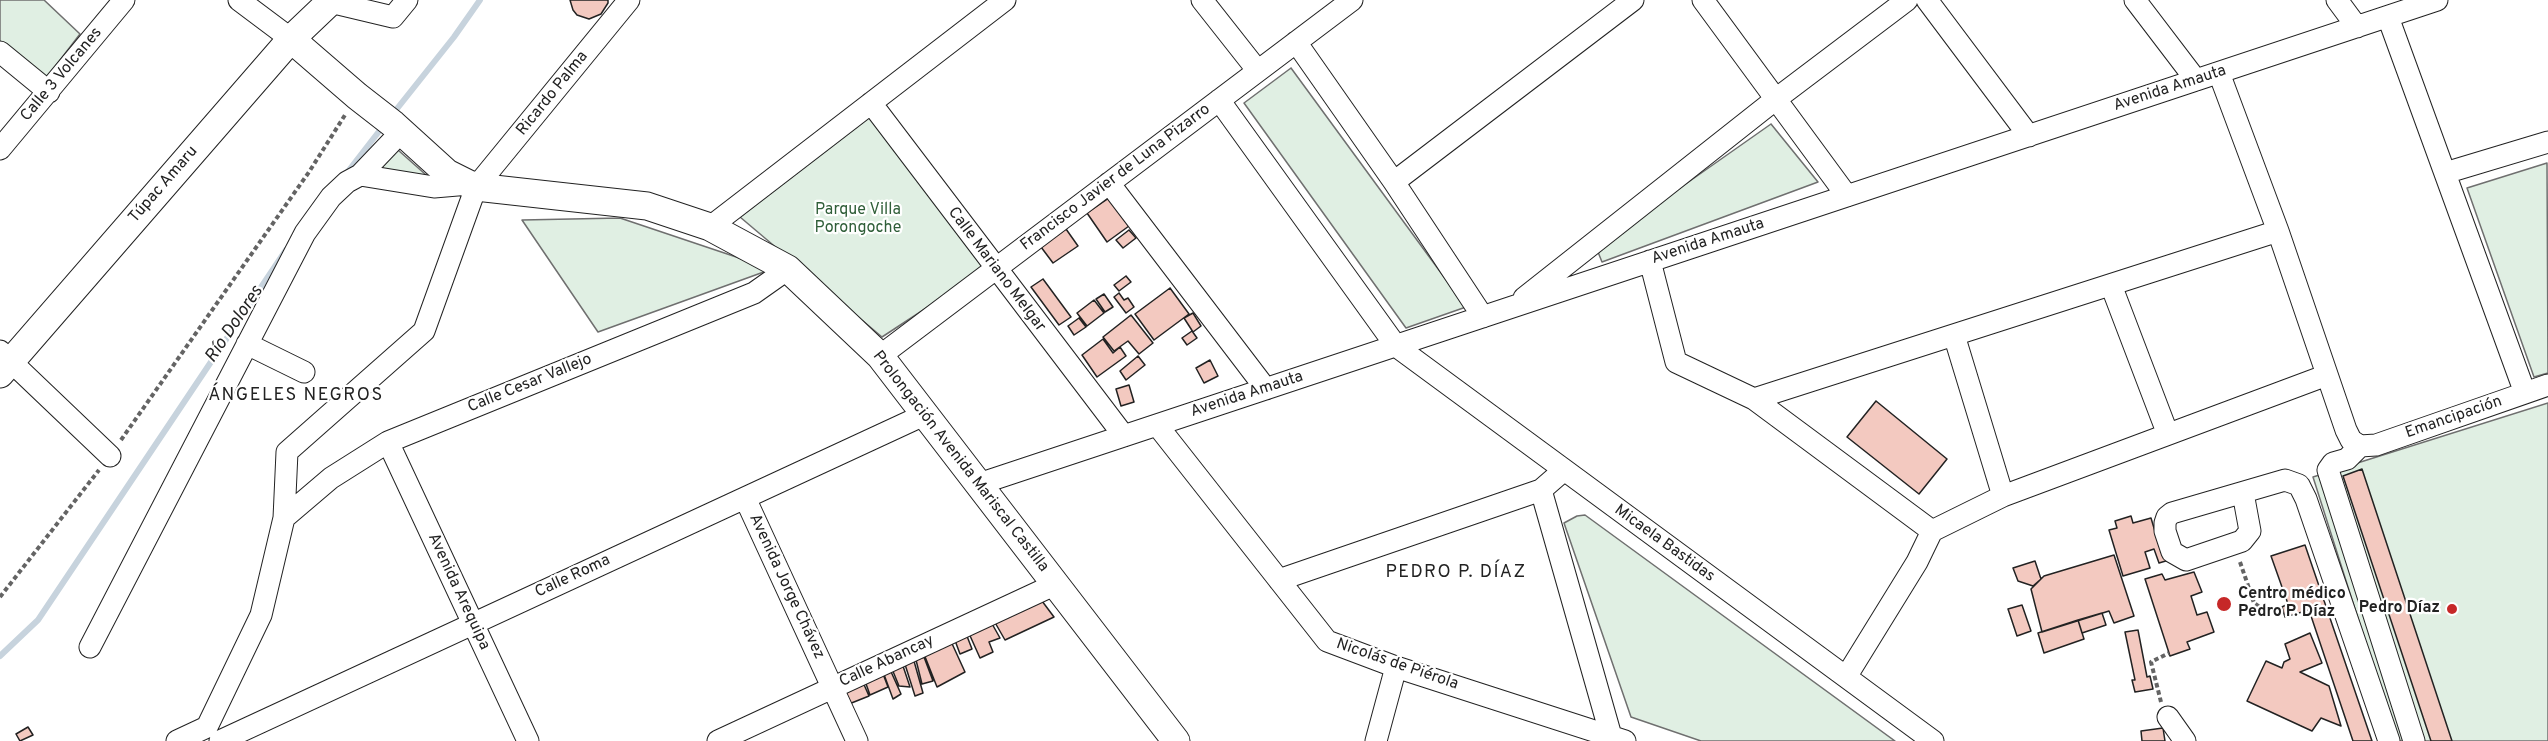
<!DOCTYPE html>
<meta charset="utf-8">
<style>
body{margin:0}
canvas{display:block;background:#fff}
</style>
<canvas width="2548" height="741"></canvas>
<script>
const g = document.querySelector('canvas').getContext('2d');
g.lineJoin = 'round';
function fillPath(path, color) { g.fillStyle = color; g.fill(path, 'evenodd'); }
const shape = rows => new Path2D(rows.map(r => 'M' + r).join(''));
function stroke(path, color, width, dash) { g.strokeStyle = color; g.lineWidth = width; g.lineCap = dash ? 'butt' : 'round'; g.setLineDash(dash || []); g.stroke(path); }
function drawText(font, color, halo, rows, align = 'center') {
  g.font = font + ' Overpass,sans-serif'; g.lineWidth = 4.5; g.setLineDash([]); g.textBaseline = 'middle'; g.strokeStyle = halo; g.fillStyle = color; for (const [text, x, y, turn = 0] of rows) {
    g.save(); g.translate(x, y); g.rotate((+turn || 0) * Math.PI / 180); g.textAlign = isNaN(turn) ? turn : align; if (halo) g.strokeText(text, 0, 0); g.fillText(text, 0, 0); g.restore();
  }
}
const green = shape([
 [0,0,44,0,80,34,44,81,0,44,0,0],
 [1291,68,1466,307,1406,328,1244,103,1291,68],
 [871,116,989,267,882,337,740,217,871,116],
 [1771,124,1818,182,1602,262,1596,247,1771,124],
 [398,150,434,182,377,167,398,150],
 [2547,163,2548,373,2534,377,2467,188,2547,163],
 [620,218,772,269,598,332,522,220,620,218],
 [2548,403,2548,741,2397,741,2313,477,2548,403],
 [1585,515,1895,741,1701,741,1631,717,1564,523,1577,516,1585,515]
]);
fillPath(green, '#e0efe3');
stroke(green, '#6f6f6f', 1.5);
stroke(shape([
 [392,115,454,37,480,0],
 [346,174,384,125],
 [0,656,38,620,286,250]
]), '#c7d3dd', 6);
const building = shape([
 [570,0,608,0,608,3,601,14,589,19,577,15,573,10,570,0],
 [1109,198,1129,226,1107,242,1087,213,1109,198],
 [1066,229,1078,246,1053,263,1041,247,1066,229],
 [1129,230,1136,238,1123,248,1116,240,1129,230],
 [1126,276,1131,282,1119,291,1114,285,1126,276],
 [1043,279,1071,317,1059,325,1031,287,1043,279],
 [1170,288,1189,314,1154,340,1135,314,1170,288],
 [1119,293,1124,300,1128,298,1134,307,1126,313,1114,297,1119,293],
 [1104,294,1113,307,1105,312,1096,299,1104,294],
 [1094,300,1104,313,1087,326,1077,313,1094,300],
 [1193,313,1201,326,1193,332,1184,318,1193,313],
 [1131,315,1153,343,1139,354,1128,341,1114,351,1103,337,1131,315],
 [1079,318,1086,327,1074,335,1068,326,1079,318],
 [1192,331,1197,338,1187,345,1182,338,1192,331],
 [1103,339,1113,353,1120,347,1126,356,1097,377,1082,355,1103,339],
 [1138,356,1145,365,1126,380,1120,371,1138,356],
 [1210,360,1218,376,1204,383,1196,368,1210,360],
 [1129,385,1134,402,1121,406,1116,389,1129,385],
 [1876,401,1947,459,1919,494,1847,437,1876,401],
 [2362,469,2452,741,2431,741,2343,476,2362,469],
 [2131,516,2133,523,2151,518,2159,545,2169,560,2159,563,2154,549,2145,552,2150,568,2123,576,2109,530,2117,528,2115,521,2131,516],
 [2305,545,2372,741,2353,741,2309,610,2285,617,2282,607,2288,604,2271,556,2305,545],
 [2114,555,2134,616,2114,623,2109,611,2042,632,2031,589,2044,576,2114,555],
 [2035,561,2041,579,2033,586,2018,581,2013,568,2035,561],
 [2194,572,2202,592,2191,596,2197,615,2207,612,2214,632,2187,642,2190,649,2170,656,2145,579,2162,574,2165,580,2194,572],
 [1039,597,1054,617,1005,640,993,619,1039,597],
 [2022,605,2031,631,2017,636,2008,609,2022,605],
 [2102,613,2106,625,2082,633,2078,620,2102,613],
 [2078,620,2084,639,2044,653,2038,633,2078,620],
 [991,622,1000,638,989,642,993,652,980,658,967,629,991,622],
 [2138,630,2147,677,2150,676,2153,689,2135,692,2132,680,2135,680,2125,632,2138,630],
 [965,631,972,649,960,654,953,635,965,631],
 [2310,633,2322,663,2300,672,2329,686,2341,726,2321,718,2312,731,2247,701,2266,661,2282,668,2284,662,2290,659,2285,644,2310,633],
 [949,637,965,672,937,687,922,649,949,637],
 [912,654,923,693,915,696,903,658,912,654],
 [924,657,933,681,922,684,916,660,924,657],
 [901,660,910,687,899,686,890,664,901,660],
 [888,665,901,694,893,699,882,669,888,665],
 [883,674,888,687,870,695,865,681,883,674],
 [862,680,869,696,844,706,837,691,862,680],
 [28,727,33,735,20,741,16,734,28,727],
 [2163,728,2165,741,2142,741,2141,731,2163,728]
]);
fillPath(building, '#f3c9c0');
stroke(building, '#222', 1.5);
const minor = shape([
 [239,0,291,39],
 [1202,0,1258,71],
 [1703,0,1847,196],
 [1927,0,2029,136],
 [2135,0,2196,80],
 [2337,0,2357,27],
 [330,2,393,17,407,0],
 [2388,17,2525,393],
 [1296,42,1394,182,1483,317],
 [0,52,49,92],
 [2219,73,2278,231,2346,430,2351,440,2360,446],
 [1219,100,1396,346,1933,741],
 [871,103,1124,436],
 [0,149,124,0],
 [2445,173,2548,142],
 [360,175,434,187,469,184],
 [1394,182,1633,0],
 [1109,183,1266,389],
 [710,227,1005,0],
 [1650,261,1676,362,1754,399,1932,531,1917,562,1846,677],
 [2111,285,2167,432],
 [1524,298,1776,99,1907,0],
 [1954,335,2003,496],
 [247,344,304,372],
 [0,351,110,456],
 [880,356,1352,0],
 [1754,399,2278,231],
 [1157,425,1327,641,1396,667,1625,741],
 [388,442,528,741],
 [2360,446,2347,459,2333,463,2328,470,2414,741],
 [2360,446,2376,445,2548,385],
 [979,484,2437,0],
 [1541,490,1611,736],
 [2243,493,2250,531,2242,541,2186,560,2172,552,2165,531,2165,523,2167,517,2172,513,2285,480,2299,485,2306,499,2389,741],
 [745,498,857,741],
 [284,518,331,478,388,442,754,293,788,269],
 [1932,531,2003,496,2327,375],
 [1279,580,1541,490,1564,470],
 [90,647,305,233,331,197,347,182,360,175,401,132],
 [2168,717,2185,741],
 [207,727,261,615,284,518,287,452,424,331,476,187,629,0],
 [177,741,207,727],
 [220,741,926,414],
 [718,741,1056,584],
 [1376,741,1396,667]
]);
const major = shape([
 [291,39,357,96,393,124,447,173,469,184,476,187,647,206,710,227,788,269,880,356,1176,741],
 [0,374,291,39,332,0]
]);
stroke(minor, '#222', 23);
stroke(major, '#222', 29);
stroke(shape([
 [121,440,309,172,345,115],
 [2240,562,2254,603,2268,613,2283,611],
 [0,597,99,470],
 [2161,702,2151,662,2169,653]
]), '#646464', 4, [4.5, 3]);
stroke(minor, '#fff', 21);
stroke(major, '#fff', 27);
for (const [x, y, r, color] of [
 [2224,604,8,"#c62828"],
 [2452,609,6,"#c62828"]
]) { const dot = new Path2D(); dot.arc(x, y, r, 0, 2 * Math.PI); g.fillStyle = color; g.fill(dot); stroke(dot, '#fff', 2); }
drawText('16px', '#222', '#fff', [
 ["Calle 3 Volcanes",62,75,-50],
 ["Avenida Amauta",2170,89,-18],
 ["Ricardo Palma",553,94,-51],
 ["Francisco Javier de Luna Pizarro",1116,178,-37],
 ["Túpac Amaru",164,185,-49],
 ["Avenida Amauta",1708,242,-18],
 ["Calle Mariano Melgar",996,270,53],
 ["Calle Cesar Vallejo",530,384,-22],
 ["Avenida Amauta",1247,395,-18],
 ["Emancipación",2454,418,-19],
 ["Prolongación Avenida Mariscal Castilla",960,462,52],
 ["Micaela Bastidas",1664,544,36],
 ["Calle Roma",573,577,-25],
 ["Avenida Jorge Chávez",786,587,65],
 ["Avenida Arequipa",458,592,65],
 ["Calle Abancay",887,662,-25],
 ["Nicolás de Piérola",1397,665,19]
]);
drawText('16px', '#2f5e38', '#fff', [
 ["Parque Villa",858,211],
 ["Porongoche",858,229]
]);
drawText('bold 16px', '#222', '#fff', [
 ["Centro médico",2238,595],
 ["Pedro P. Díaz",2238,613],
 ["Pedro Díaz",2440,609,"right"]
], 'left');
drawText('italic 18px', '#222', '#fff', [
 ["Río Dolores",235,325,-56]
]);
g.letterSpacing = '1.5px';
drawText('18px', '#222', '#fff', [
 ["ÁNGELES NEGROS",296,396],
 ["PEDRO P. DÍAZ",1456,573]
]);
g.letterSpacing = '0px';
</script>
